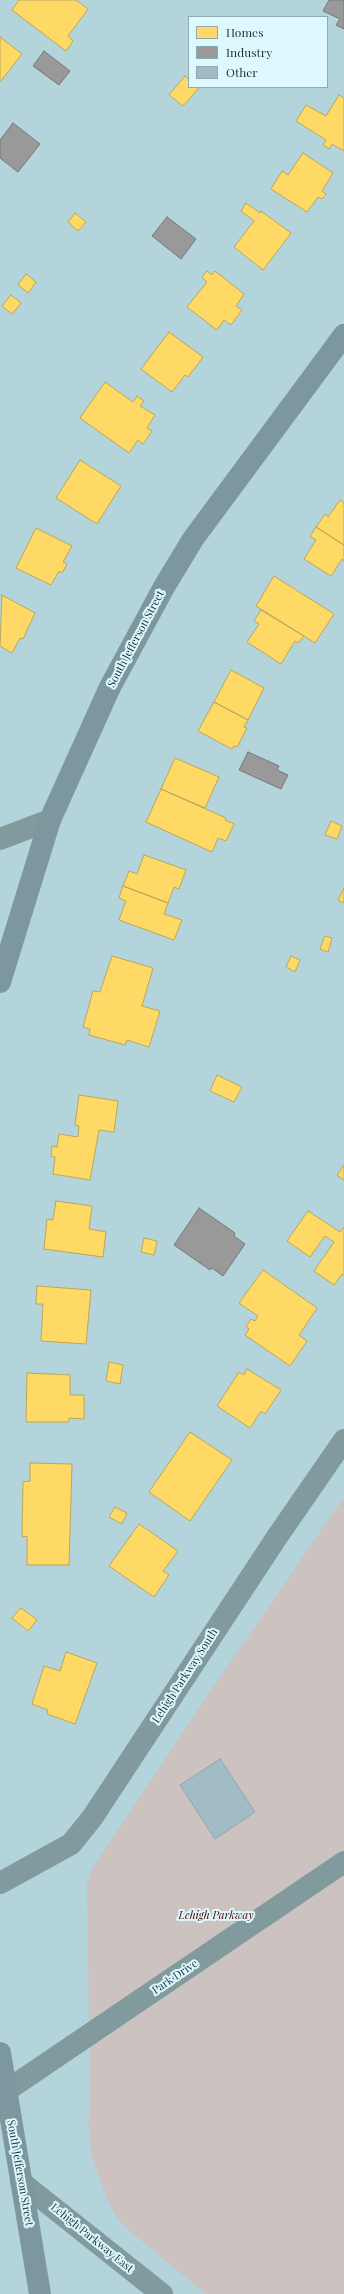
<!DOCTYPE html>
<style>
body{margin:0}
#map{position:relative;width:344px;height:2294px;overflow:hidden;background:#b3d4da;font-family:"Playfair Display",serif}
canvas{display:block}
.legend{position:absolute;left:188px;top:16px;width:140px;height:72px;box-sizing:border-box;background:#ddf9ff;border:1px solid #8fa9af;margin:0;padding:5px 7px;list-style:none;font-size:12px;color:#1a3236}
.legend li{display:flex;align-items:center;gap:8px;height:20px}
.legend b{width:20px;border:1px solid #8fa9af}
</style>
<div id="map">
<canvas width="344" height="2294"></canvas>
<ul class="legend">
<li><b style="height:11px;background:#ffd966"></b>Homes</li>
<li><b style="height:11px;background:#999"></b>Industry</li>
<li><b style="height:11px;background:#a1bcc5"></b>Other</li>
</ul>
</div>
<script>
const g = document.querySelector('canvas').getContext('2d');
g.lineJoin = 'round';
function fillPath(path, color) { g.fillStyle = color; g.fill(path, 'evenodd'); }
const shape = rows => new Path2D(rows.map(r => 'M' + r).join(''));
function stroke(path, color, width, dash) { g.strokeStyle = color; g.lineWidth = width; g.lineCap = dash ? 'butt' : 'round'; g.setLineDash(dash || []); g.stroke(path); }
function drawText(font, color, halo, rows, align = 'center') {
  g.font = font + ' "Playfair Display",serif'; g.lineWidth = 4; g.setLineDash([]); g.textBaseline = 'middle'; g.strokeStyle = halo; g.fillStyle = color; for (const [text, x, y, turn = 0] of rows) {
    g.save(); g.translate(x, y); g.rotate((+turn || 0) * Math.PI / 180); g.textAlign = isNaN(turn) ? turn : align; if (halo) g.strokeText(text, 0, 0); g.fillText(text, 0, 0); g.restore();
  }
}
fillPath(shape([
 [344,1497,344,2294,206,2294,133,2234,118,2219,108,2201,92,2158,88,2124,90,2105,87,1882,92,1869,205,1699]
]), '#ccc2c0');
const homes = shape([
 [19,0,76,0,88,9,68,36,73,41,66,51,12,10,19,0],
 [0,37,22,54,0,82,0,37],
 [185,76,189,80,189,87,199,88,183,106,169,95,185,76],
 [339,95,344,98,344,151,332,144,329,149,323,145,326,140,296,121,306,105,326,116,339,95],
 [303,153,333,173,322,191,326,194,322,199,318,197,307,212,271,189,282,171,288,175,303,153],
 [246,203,260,213,261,211,291,233,263,270,234,247,254,221,241,211,246,203],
 [75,213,86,222,78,231,68,222,75,213],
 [207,271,212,275,215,271,244,294,236,306,242,310,231,325,224,320,217,330,187,307,207,282,202,277,207,271],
 [26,274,36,282,28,293,18,285,26,274],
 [11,295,21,303,12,314,2,306,11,295],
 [169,332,203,357,188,377,185,375,172,392,141,369,169,332],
 [105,382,133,402,137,396,144,401,140,406,155,415,147,428,152,431,143,444,138,440,129,453,80,418,105,382],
 [80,460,121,486,97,524,56,498,80,460],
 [340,500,344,503,344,545,316,527,325,514,328,517,340,500],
 [316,527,344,545,344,561,342,559,331,576,304,559,316,540,310,536,316,527],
 [36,528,72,546,63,562,67,564,62,573,59,571,51,585,16,568,36,528],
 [274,576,334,614,315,643,256,606,274,576],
 [2,595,35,613,23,639,20,638,12,653,0,646,2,595],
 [261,610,304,636,298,643,295,641,281,664,247,642,259,624,254,621,261,610],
 [231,670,264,688,248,720,214,702,231,670],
 [214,702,248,720,244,727,247,728,237,747,234,746,232,749,198,731,214,702],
 [175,758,219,777,205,808,161,789,175,758],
 [161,789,226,818,225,820,234,824,226,841,218,838,212,852,146,822,161,789],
 [331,821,342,826,337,839,325,835,331,821],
 [144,855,186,870,179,889,174,887,168,903,123,886,129,871,137,874,144,855],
 [123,886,168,903,164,914,182,920,174,940,119,920,126,901,119,898,123,886],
 [344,888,344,903,338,900,344,888],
 [325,936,332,938,328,952,320,949,325,936],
 [112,956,153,968,142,1006,160,1011,149,1047,127,1040,125,1045,89,1035,90,1029,83,1027,93,991,100,992,112,956],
 [291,956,300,960,295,972,286,967,291,956],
 [217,1075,242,1087,234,1102,210,1091,217,1075],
 [79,1095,118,1101,114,1132,99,1130,90,1180,53,1174,55,1157,51,1156,52,1146,57,1147,59,1134,78,1137,79,1126,75,1125,79,1095],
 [344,1165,344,1180,337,1175,344,1165],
 [56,1201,92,1206,89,1229,106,1232,103,1257,44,1249,47,1219,53,1220,56,1201],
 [308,1211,340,1232,344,1227,344,1276,342,1274,334,1285,314,1271,334,1242,325,1236,310,1257,287,1241,308,1211],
 [144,1238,157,1241,154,1255,141,1252,144,1238],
 [263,1270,317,1308,299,1335,307,1341,290,1366,245,1335,249,1329,246,1327,251,1319,255,1321,258,1316,239,1303,263,1270],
 [37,1286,91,1290,86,1344,41,1341,43,1304,36,1304,37,1286],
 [109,1362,123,1365,120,1384,106,1381,109,1362],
 [247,1369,281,1390,265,1414,261,1411,250,1428,217,1406,239,1372,244,1375,247,1369],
 [27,1373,70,1375,70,1395,84,1395,84,1419,69,1418,69,1422,26,1422,27,1373],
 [190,1432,232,1460,190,1521,149,1492,190,1432],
 [30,1463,72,1464,69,1565,27,1565,27,1536,22,1537,23,1482,30,1481,30,1463],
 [115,1507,127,1513,122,1524,109,1517,115,1507],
 [139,1524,178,1551,163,1571,169,1575,154,1597,109,1566,139,1524],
 [21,1608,37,1620,28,1631,12,1618,21,1608],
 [66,1652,97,1663,75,1724,47,1714,48,1710,32,1704,44,1666,60,1671,66,1652]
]);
fillPath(homes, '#ffd966');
stroke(homes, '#baa758', 1);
const industry = shape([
 [329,0,344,0,344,29,336,25,340,19,323,11,329,0],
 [44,51,70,71,59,85,33,66,44,51],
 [13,123,40,144,18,172,0,158,0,140,13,123],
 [167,217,196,239,181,259,152,236,167,217],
 [248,752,279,766,277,770,288,775,281,789,239,770,248,752],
 [199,1208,235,1233,234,1236,245,1244,223,1276,212,1268,210,1270,174,1245,199,1208]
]);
fillPath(industry, '#999');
stroke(industry, '#737a7b', 1);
const building = shape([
 [220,1759,255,1812,215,1839,180,1785,220,1759]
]);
fillPath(building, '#a1bcc5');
stroke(building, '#8ea6ad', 1);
stroke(shape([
 [0,1883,71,1844,92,1818,277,1537,344,1440],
 [6,2091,344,1862],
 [21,2182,162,2294]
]), '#819a9e', 22);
stroke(shape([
 [0,839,50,820]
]), '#819a9e', 22);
stroke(shape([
 [0,982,50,820,110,687,164,587,193,539,344,335],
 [0,2053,40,2294]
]), '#7c989e', 22);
drawText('11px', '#1a3236', '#ddf9ff', [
 ["South Jefferson Street",136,639,-62],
 ["Lehigh Parkway South",185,1676,-57],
 ["Park Drive",175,1977,-34],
 ["South Jefferson Street",20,2173,80],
 ["Lehigh Parkway East",92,2238,39]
]);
drawText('italic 11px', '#550600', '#ddf9ff', [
 ["Lehigh Parkway",216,1916]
]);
</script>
